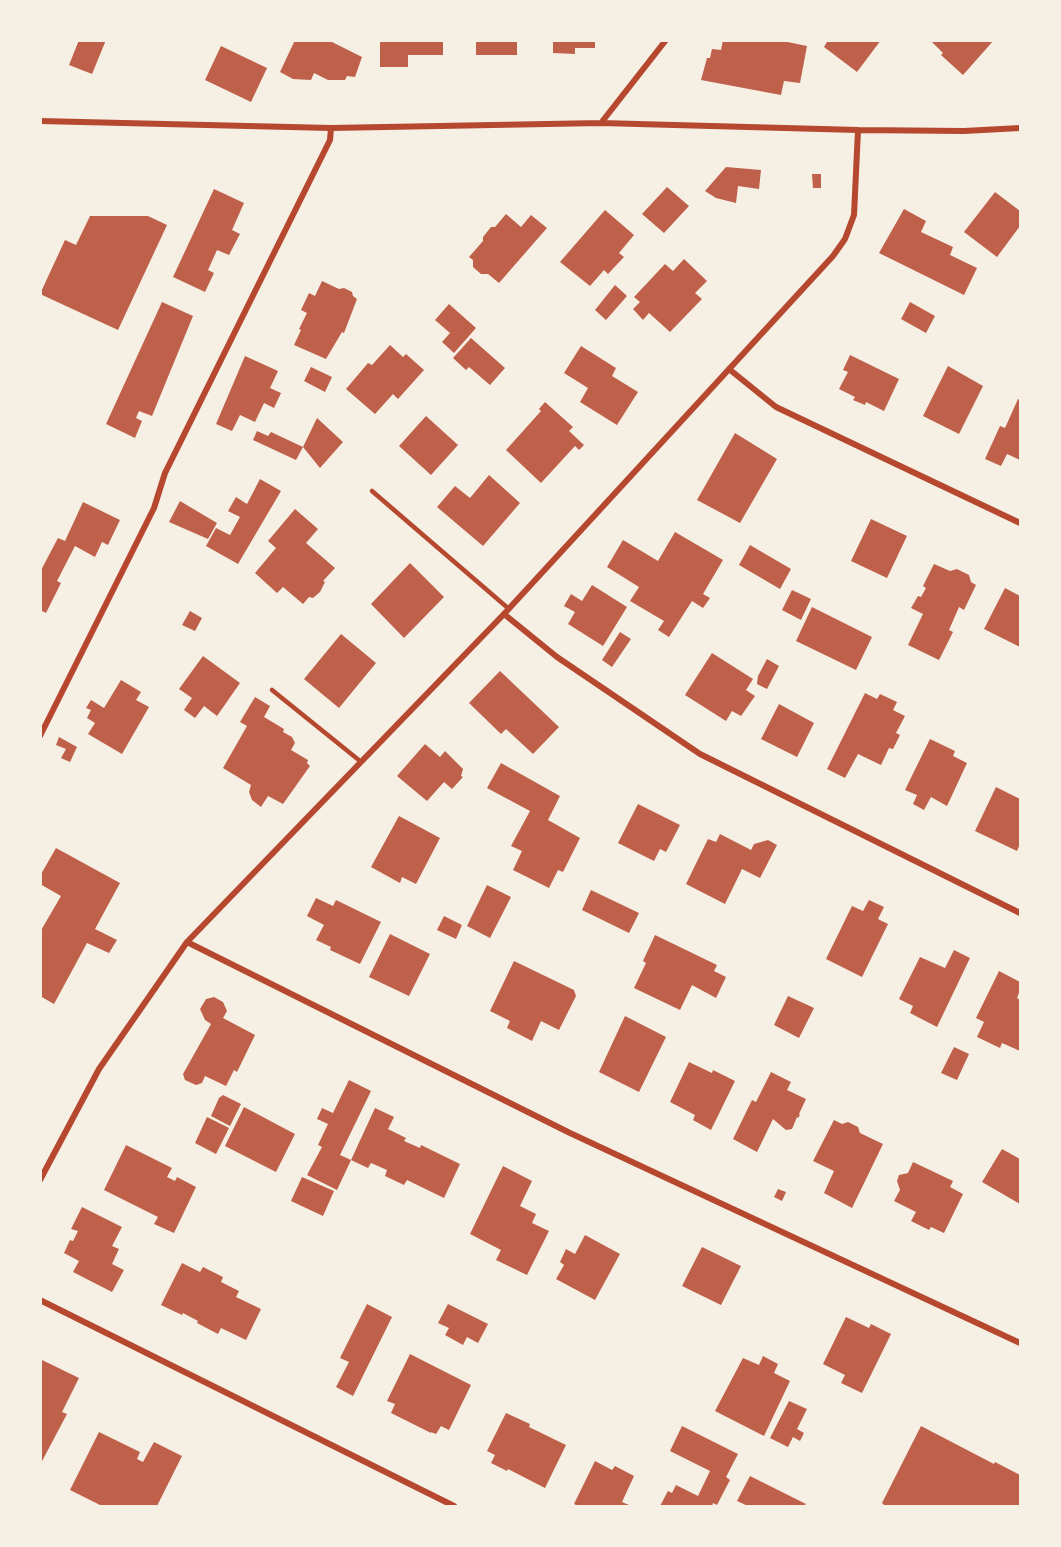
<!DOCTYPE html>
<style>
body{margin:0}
#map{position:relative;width:1061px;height:1547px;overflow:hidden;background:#f6efe4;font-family:"Fira Sans",sans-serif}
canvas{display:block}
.frame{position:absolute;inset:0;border:42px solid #f6efe4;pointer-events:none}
</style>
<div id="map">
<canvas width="1061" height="1547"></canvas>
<div class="frame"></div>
</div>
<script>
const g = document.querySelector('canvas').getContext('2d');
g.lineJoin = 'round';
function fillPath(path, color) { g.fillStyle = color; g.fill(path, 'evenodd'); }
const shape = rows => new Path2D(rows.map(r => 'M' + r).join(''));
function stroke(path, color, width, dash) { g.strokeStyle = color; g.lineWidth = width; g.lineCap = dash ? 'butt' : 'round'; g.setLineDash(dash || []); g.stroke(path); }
fillPath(shape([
 [79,40,106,40,92,74,69,65],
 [295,40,328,40,362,57,355,77,347,76,345,80,328,80,314,73,311,80,293,79,280,72],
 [380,40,443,40,443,55,408,55,408,67,380,67],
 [476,40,517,40,517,55,476,55],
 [553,40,595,40,595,48,575,48,575,54,553,53],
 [723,40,778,40,807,46,800,83,784,81,781,95,701,80,707,58,710,58,712,49,721,50],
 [828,40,881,40,857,72,824,47],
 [930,40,994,40,963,75,941,55,943,53],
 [221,46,267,68,251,102,205,80],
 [726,167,761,170,759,189,738,186,736,203,716,198,705,191],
 [812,174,821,174,821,188,813,188],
 [667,187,689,206,664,233,642,214],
 [214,189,244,203,232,230,240,234,229,255,217,250,208,270,214,273,205,292,173,277],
 [995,192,1020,211,1020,226,997,257,964,232],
 [904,209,926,221,921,232,953,247,950,255,977,268,964,295,879,253],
 [605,210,634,235,619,253,624,257,608,274,604,270,590,286,560,262],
 [506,214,521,227,531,215,547,228,499,283,488,274,481,274,473,267,473,260,469,257,483,241,483,237,491,227,495,227],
 [90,216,148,216,167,225,118,330,40,294,65,240,76,245],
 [684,259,707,281,695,293,702,299,670,332,649,313,643,320,633,309,640,302,634,297,665,264,673,271],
 [322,281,339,289,344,288,352,292,353,296,357,299,344,333,342,332,326,359,294,345,301,330,299,329,307,313,301,310,309,293,315,296],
 [615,285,627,296,606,320,595,310],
 [162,302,193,316,152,416,139,411,136,418,142,421,135,438,106,424],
 [910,302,935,316,926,333,901,319],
 [449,304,476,328,454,353,442,342,450,333,435,320],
 [471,338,505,368,490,385,469,367,466,370,453,358],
 [390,345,403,357,406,354,424,370,398,399,393,394,375,414,346,389,368,363,372,365],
 [581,346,616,368,612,376,638,392,617,425,580,402,588,388,564,373],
 [850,355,899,379,884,411,866,402,865,405,853,400,855,397,839,389,848,372,843,370],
 [245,356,278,371,270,388,281,393,274,408,264,403,255,422,240,415,232,431,216,424],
 [948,366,983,386,959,434,923,416],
 [311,367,332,377,325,392,304,381],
 [1018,399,1020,400,1020,460,1007,454,1001,466,985,459,1000,426,1005,428],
 [545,402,573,427,569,431,584,445,579,450,575,446,541,483,506,450,541,411,539,409],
 [426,416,458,445,431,475,399,446],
 [317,418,343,442,320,468,303,447,296,460,253,440,257,431,268,436,271,432,303,447],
 [735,433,777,459,740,523,697,500],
 [489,475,520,503,483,546,437,507,455,486,470,498],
 [260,479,281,491,238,564,206,546,216,528,230,535,240,517,228,511,236,497,247,504],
 [180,501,217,523,208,539,169,522],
 [83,502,120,520,108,545,102,542,95,557,75,546,57,581,61,583,46,613,40,610,40,572,58,538,65,541],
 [295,509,318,529,306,543,335,568,323,581,325,582,320,592,313,598,309,597,303,604,283,587,277,593,255,573,276,548,268,541],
 [871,519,907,536,887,578,851,561],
 [675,532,723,560,703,594,710,598,703,608,692,601,669,637,658,630,664,621,630,601,639,587,607,567,623,540,658,561],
 [750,545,791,569,780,589,739,565],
 [410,563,444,597,404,638,371,604],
 [934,564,950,571,957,569,969,575,971,582,976,585,964,610,959,607,949,630,953,632,939,660,908,645,923,614,911,608,918,596,921,597,926,588,923,586],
 [592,585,627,607,603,646,568,624,575,612,564,606,571,594,582,601],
 [1005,588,1020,596,1020,647,984,629],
 [792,590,811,599,801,620,782,610],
 [812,607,872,637,856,670,796,641],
 [190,611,202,618,195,631,182,625],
 [620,632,631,639,612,667,602,660],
 [341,634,376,663,339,708,304,679],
 [712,653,753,679,746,690,755,696,741,716,732,711,726,721,685,695],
 [203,656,240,683,217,716,204,706,195,718,184,710,192,698,179,689],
 [767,659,779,666,767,689,757,684,758,676],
 [500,671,559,727,533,754,506,729,501,734,469,703],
 [121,680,141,692,136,700,149,707,122,754,88,734,95,723,87,718,91,710,86,708,91,700,104,708],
 [865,693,877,699,880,694,897,702,893,710,905,716,896,733,900,735,893,749,889,748,881,765,858,754,845,778,827,769],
 [255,697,270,706,264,717,284,729,283,732,292,737,295,743,291,750,308,760,307,763,310,766,283,804,268,796,261,807,252,800,249,792,251,785,223,768,247,726,240,722],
 [779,704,814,723,797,757,761,739],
 [59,737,77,747,70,762,61,758,66,749,56,745],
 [930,739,955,751,953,756,967,763,947,806,931,797,924,810,913,804,917,795,905,790],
 [425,744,440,757,445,751,463,769,461,776,463,777,452,789,444,782,427,801,397,776],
 [501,763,560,796,548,820,580,838,563,872,558,870,549,888,513,870,522,851,511,846,530,811,487,788],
 [996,787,1020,799,1020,844,1017,851,975,831],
 [638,804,680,825,666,852,660,849,654,861,618,843],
 [399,816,440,838,416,884,402,877,400,883,371,867],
 [720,834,751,850,754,844,768,840,777,845,760,878,742,869,725,904,686,884,708,839,716,842],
 [56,848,120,883,95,929,117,940,109,953,87,943,54,1004,40,996,40,932,61,896,40,884,40,876],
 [487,885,511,897,490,938,467,926],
 [591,890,639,913,629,933,582,910],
 [316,898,333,906,336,900,381,922,360,964,330,950,331,947,316,940,324,925,307,916],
 [869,900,884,907,878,919,888,924,862,977,826,959,852,906,863,911],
 [444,916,462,925,456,939,437,930],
 [390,934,430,954,409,996,369,977],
 [655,935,717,965,714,971,726,977,716,998,692,985,680,1010,634,988,646,963,643,961],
 [954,950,970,958,937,1027,910,1013,913,1006,899,999,920,957,945,968],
 [514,961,574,990,576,996,559,1030,541,1021,532,1041,507,1028,510,1021,490,1011],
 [999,971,1020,982,1020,990,1017,998,1020,1000,1020,1051,1002,1043,1000,1048,977,1037,984,1022,976,1018],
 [788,996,814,1008,799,1038,774,1025],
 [214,997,223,1002,227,1011,223,1018,255,1035,237,1072,234,1070,226,1086,205,1076,202,1083,196,1085,185,1080,183,1074,211,1024,205,1020,200,1009,206,999],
 [625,1016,666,1037,639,1092,599,1072],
 [954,1047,969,1054,957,1080,941,1073],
 [689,1062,712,1073,713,1070,735,1081,711,1130,693,1120,695,1115,670,1102],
 [771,1072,791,1082,787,1090,806,1099,799,1114,800,1115,798,1118,797,1117,792,1129,786,1130,773,1119,757,1152,733,1139,752,1100,756,1102],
 [349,1080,371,1091,340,1155,351,1160,337,1190,307,1175,322,1147,318,1145,328,1124,317,1119,322,1108,333,1113],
 [223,1095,241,1104,230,1126,211,1116,219,1098],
 [244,1107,295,1134,276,1172,225,1146],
 [375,1108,394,1117,388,1129,406,1138,404,1141,420,1148,421,1145,460,1164,444,1198,407,1180,404,1185,385,1176,387,1170,371,1163,368,1168,351,1160],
 [207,1117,229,1128,216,1154,195,1143],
 [834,1120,842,1124,848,1122,858,1127,860,1133,883,1144,852,1208,824,1193,834,1171,813,1161],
 [126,1145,172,1168,167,1177,175,1181,177,1177,196,1187,174,1233,154,1224,158,1217,104,1190],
 [1002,1149,1020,1159,1020,1204,982,1182],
 [913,1162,953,1181,950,1187,963,1194,944,1233,931,1227,929,1230,911,1221,916,1212,894,1201,900,1190,897,1181,899,1175,908,1173],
 [503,1166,532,1181,520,1206,536,1214,532,1223,549,1231,527,1275,496,1260,501,1250,470,1234],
 [302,1177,334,1191,323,1216,291,1201],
 [778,1189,786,1192,782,1201,774,1197],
 [82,1207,122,1227,112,1246,119,1249,112,1264,124,1270,112,1292,73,1272,79,1261,64,1253,70,1240,73,1241,78,1231,71,1229],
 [585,1235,620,1254,595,1300,556,1279,564,1265,560,1262,566,1249,575,1254],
 [702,1247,741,1266,721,1305,682,1286],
 [182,1263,200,1272,203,1267,223,1277,221,1282,239,1291,236,1297,261,1309,246,1340,221,1328,218,1334,197,1323,198,1321,183,1313,182,1315,161,1305],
 [367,1304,392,1317,353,1396,336,1387,349,1362,340,1358],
 [448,1304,488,1324,478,1343,467,1337,463,1345,445,1335,449,1328,438,1323],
 [846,1317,869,1328,871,1324,891,1334,862,1393,841,1383,845,1375,823,1364],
 [410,1354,471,1385,449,1430,441,1426,436,1434,431,1432,431,1433,391,1413,395,1404,387,1401],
 [763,1356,778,1364,774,1373,790,1381,764,1436,715,1411,743,1358,759,1365],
 [40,1359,79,1378,62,1412,67,1414,40,1465],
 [789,1401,807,1409,797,1429,804,1433,800,1441,793,1437,788,1447,770,1438],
 [506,1413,530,1424,529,1427,566,1445,545,1488,508,1469,507,1471,491,1463,495,1455,487,1451],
 [682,1426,738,1454,726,1477,730,1480,717,1505,713,1503,712,1506,660,1506,668,1491,672,1493,676,1485,698,1496,710,1471,670,1451],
 [921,1426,994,1464,995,1462,1020,1475,1020,1506,885,1506,882,1503],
 [99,1432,140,1452,137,1459,143,1462,154,1442,182,1456,157,1506,102,1506,70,1490],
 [595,1461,612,1470,615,1466,634,1476,622,1502,629,1505,628,1506,578,1506,574,1504],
 [750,1476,806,1504,804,1506,748,1506,737,1501]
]), '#bf614a');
stroke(shape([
 [372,491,509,609],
 [272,690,360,761]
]), '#b5482f', 4.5);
stroke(shape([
 [40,121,331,128,601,123,858,130,964,131,1020,128],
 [601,123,666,40],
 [729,369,776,407,1020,523],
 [504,614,557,657,700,754,1020,913],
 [40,736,154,508,165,473,330,140,331,128],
 [187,942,570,1133,1020,1343],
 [40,1180,99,1069,187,942,504,614,833,256,845,239,854,215,858,130],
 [40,1300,454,1506]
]), '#b5482f', 6);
</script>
